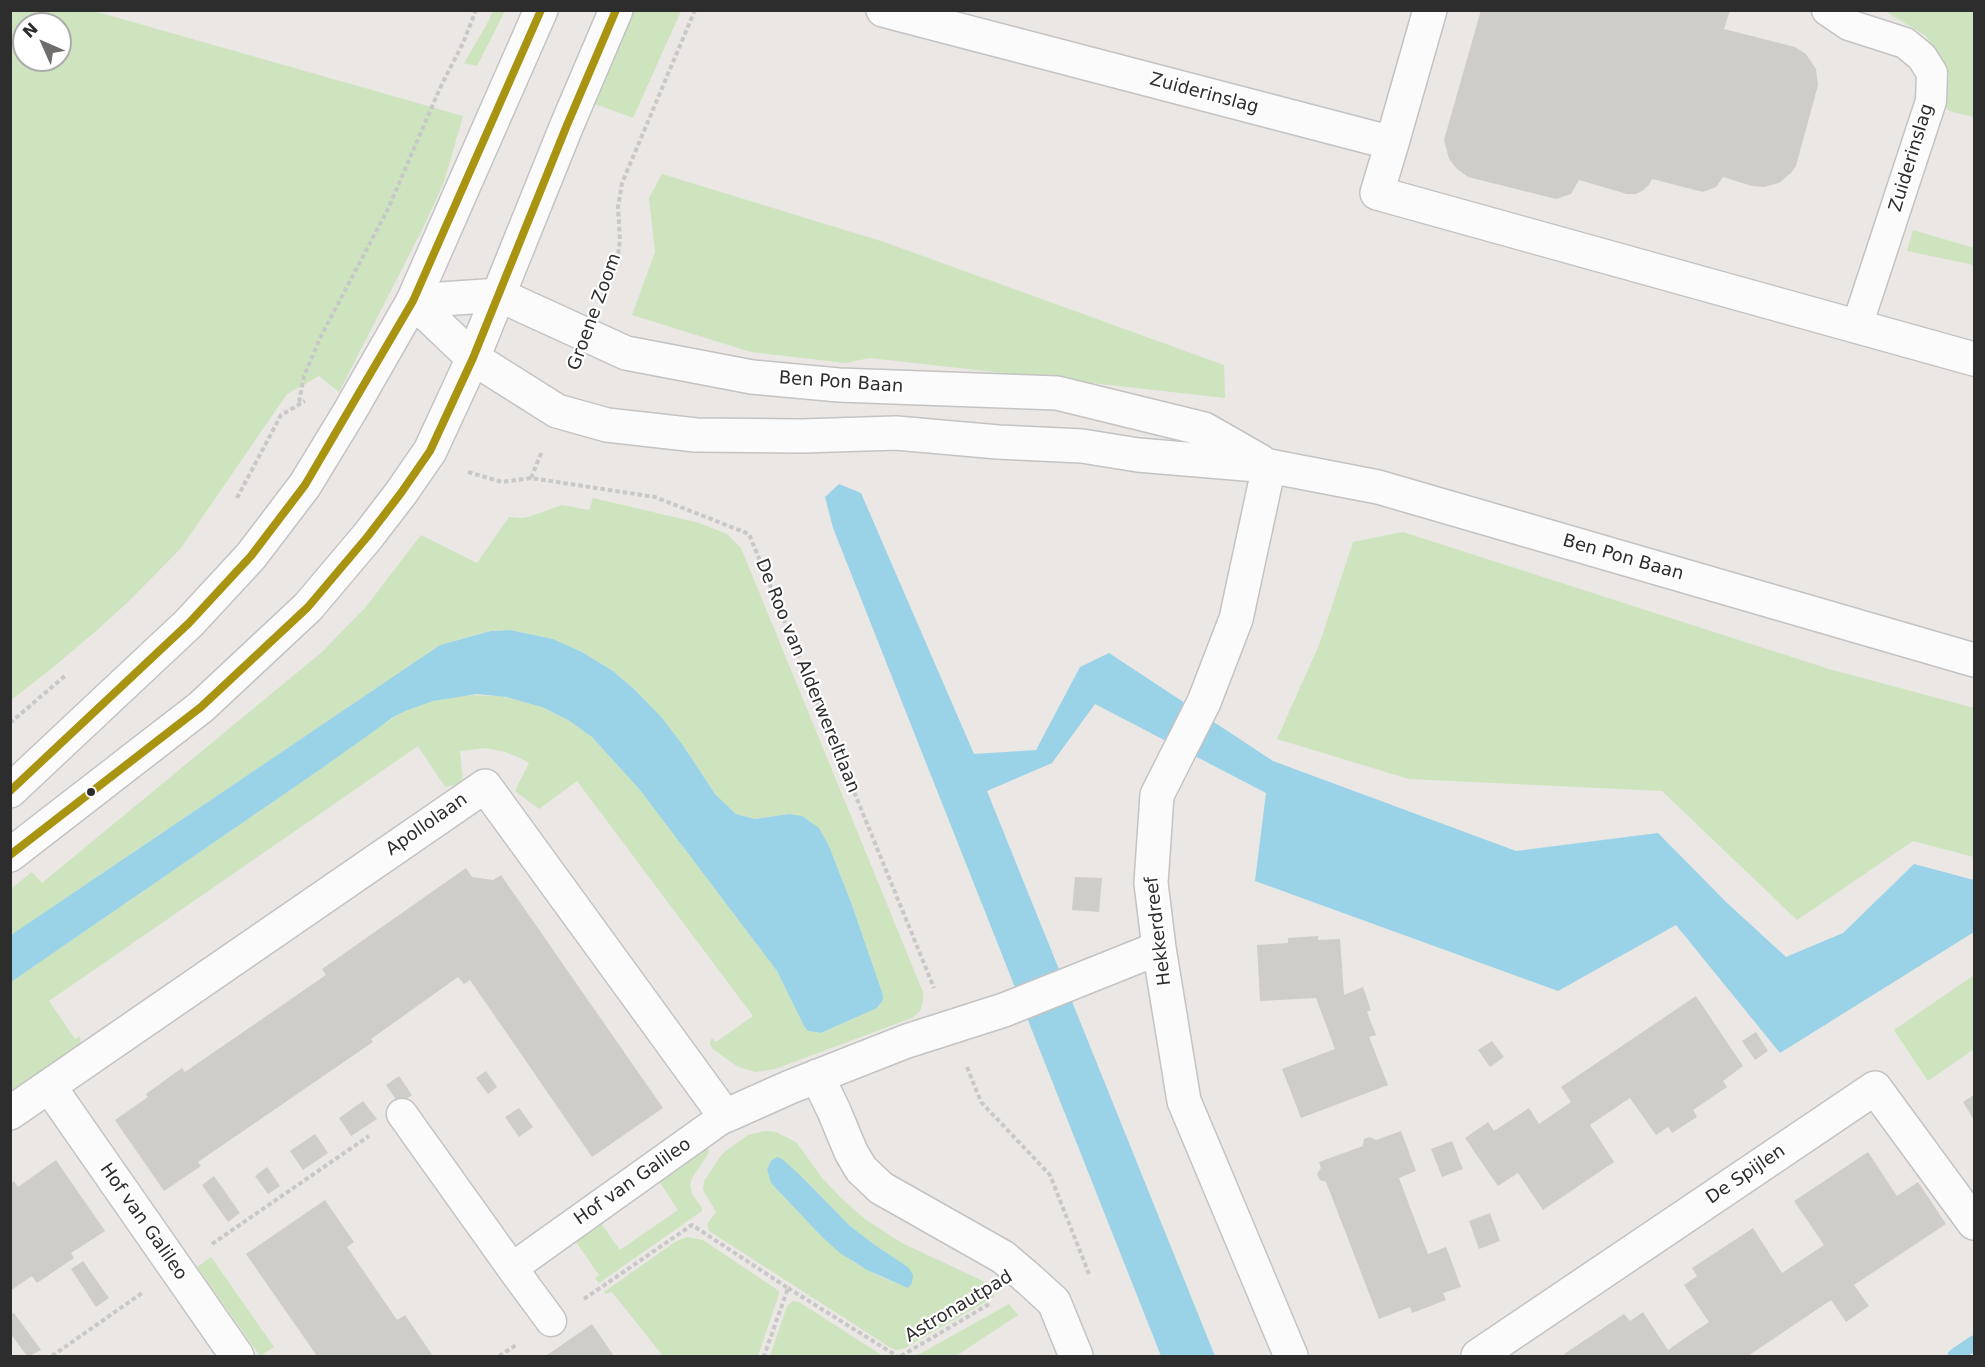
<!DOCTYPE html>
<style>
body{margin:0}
#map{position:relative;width:1985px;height:1367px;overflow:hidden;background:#eae7e4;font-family:"DejaVu Sans",sans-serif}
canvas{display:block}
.frame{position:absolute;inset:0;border:12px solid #2d2d2d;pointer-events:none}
.north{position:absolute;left:12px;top:12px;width:60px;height:60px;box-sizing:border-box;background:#fff;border:2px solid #ababab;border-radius:50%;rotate:315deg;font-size:16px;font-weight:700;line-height:24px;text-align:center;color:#2d2d2d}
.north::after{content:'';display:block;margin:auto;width:21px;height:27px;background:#6f6e6d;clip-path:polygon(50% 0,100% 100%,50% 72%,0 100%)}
</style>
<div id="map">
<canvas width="1985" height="1367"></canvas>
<div class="frame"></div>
<div class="north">N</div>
</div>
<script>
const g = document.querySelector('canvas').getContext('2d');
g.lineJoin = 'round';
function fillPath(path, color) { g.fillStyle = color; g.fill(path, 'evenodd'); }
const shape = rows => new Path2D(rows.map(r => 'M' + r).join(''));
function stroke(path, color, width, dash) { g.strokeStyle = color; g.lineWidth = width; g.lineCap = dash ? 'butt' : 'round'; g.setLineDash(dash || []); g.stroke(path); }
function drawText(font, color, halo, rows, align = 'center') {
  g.font = font + ' "DejaVu Sans",sans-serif'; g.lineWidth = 4.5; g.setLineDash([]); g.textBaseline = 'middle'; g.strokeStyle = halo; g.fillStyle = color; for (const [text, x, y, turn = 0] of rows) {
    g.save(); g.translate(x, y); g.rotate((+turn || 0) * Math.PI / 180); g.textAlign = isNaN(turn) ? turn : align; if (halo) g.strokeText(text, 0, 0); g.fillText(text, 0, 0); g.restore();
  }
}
fillPath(shape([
 [11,10,94,11,463,116,444,182,425,224,339,392,319,376,287,394,181,548,129,601,96,631,51,669,11,700],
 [24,24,60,24,60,60,24,60],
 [493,10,505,11,477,66,464,63,487,24],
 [634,11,681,11,633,118,595,104],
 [1885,11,1974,11,1974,117,1949,111,1944,105,1949,75,1926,36],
 [662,174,884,242,1224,365,1225,398,870,358,845,363,751,352,632,315,655,252,649,198],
 [1913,230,1974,248,1974,265,1907,251],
 [593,498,699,523,727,534,741,548,923,992,923,1002,920,1011,912,1018,775,1069,756,1072,738,1067,713,1049,710,1045,710,1041,712,1038,716,1042,753,1016,577,781,539,809,515,791,529,763,520,758,505,752,485,748,460,751,463,783,445,787,418,746,49,1001,75,1039,80,1036,81,1044,11,1091,11,982,328,764,380,726,405,711,419,705,433,701,462,695,499,696,535,704,568,720,592,737,640,790,777,971,804,1026,811,1032,822,1033,879,1007,883,995,852,905,829,846,819,828,789,814,755,819,736,814,715,794,682,744,635,690,613,671,582,652,553,639,510,630,491,631,440,645,11,935,11,889,32,872,42,883,322,652,365,608,421,535,477,563,509,517,521,518,528,517,562,505,589,510],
 [1403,532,1829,669,1974,708,1974,857,1913,841,1797,920,1662,791,1409,779,1277,739,1319,645,1353,542],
 [1974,975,1974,1049,1928,1081,1894,1030],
 [765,1131,776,1132,796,1142,823,1179,841,1198,866,1220,902,1243,981,1280,994,1289,994,1297,905,1348,896,1350,891,1348,709,1231,707,1224,716,1212,703,1190,704,1181,722,1154,748,1135],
 [771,1161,801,1176,850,1226,875,1245,908,1267,909,1269,908,1287,881,1277,853,1262,822,1237,771,1183,767,1169],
 [709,1146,708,1154,692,1178,690,1185,692,1194,702,1208,702,1211,599,1283,595,1278,599,1275,574,1239,600,1222,620,1250,678,1210,659,1181],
 [687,1237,703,1240,779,1291,779,1294,758,1356,663,1356,612,1292,606,1294,604,1292,675,1242],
 [211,1257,274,1347,260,1356,197,1267],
 [793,1301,799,1302,883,1356,770,1356,787,1306],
 [1009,1304,1018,1315,956,1356,916,1356]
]), '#cde4be');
fillPath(shape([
 [839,484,861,493,974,754,1036,750,1080,667,1109,653,1273,761,1516,851,1658,833,1726,902,1786,957,1843,933,1914,864,1974,880,1974,932,1780,1053,1676,925,1558,991,1255,881,1266,793,1095,704,1052,763,987,791,1215,1356,1161,1356,833,528,825,497],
 [510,630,553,639,582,652,613,671,635,690,662,718,682,744,715,794,736,814,755,819,789,814,802,816,819,828,829,846,852,905,883,995,883,1000,877,1008,821,1033,808,1031,804,1026,777,971,640,790,592,737,568,720,542,707,506,697,477,694,433,701,405,711,392,718,328,764,11,982,11,935,440,645,491,631],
 [777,1157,782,1159,801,1176,850,1226,875,1245,908,1267,913,1275,912,1283,908,1288,867,1270,840,1253,822,1237,771,1183,767,1169,771,1161]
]), '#9ad3e8');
stroke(shape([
 [1955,1356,1974,1343]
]), '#9ad3e8', 15);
fillPath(shape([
 [1481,10,1730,10,1724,29,1795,47,1806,54,1816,69,1818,85,1796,166,1792,172,1779,183,1764,187,1752,186,1723,177,1716,187,1703,192,1652,179,1649,185,1642,191,1636,194,1627,194,1579,180,1571,194,1556,199,1468,177,1457,169,1449,159,1444,140],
 [466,868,472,877,493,880,501,875,663,1108,592,1157,470,980,464,984,458,977,371,1039,373,1042,198,1162,201,1166,164,1191,115,1120,148,1097,146,1094,182,1068,185,1072,326,975,322,969],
 [1075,877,1102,878,1099,912,1072,910],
 [1318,936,1318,940,1340,939,1344,995,1363,987,1371,1010,1367,1012,1376,1035,1369,1037,1388,1085,1301,1118,1282,1069,1335,1049,1316,998,1260,1001,1257,945,1288,943,1288,938],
 [1696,996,1743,1066,1723,1081,1727,1087,1693,1110,1697,1117,1672,1133,1668,1127,1656,1135,1630,1098,1590,1125,1614,1162,1543,1210,1518,1173,1498,1186,1465,1138,1488,1122,1494,1131,1529,1108,1539,1124,1571,1102,1561,1087],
 [1756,1032,1768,1051,1755,1060,1742,1041],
 [1492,1041,1504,1057,1490,1067,1478,1050],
 [486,1071,497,1087,488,1094,476,1078],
 [399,1076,412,1095,399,1104,386,1085],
 [1974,1095,1974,1120,1963,1102],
 [363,1101,377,1119,351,1136,339,1118],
 [519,1108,533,1127,519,1137,505,1117],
 [1401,1131,1416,1171,1399,1178,1413,1215,1428,1254,1446,1247,1461,1287,1443,1293,1446,1300,1412,1313,1410,1307,1379,1319,1326,1182,1320,1180,1317,1174,1321,1168,1319,1162,1363,1146,1364,1139,1370,1137,1376,1140],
 [315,1134,328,1153,303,1170,290,1151],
 [1452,1141,1463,1169,1442,1177,1431,1149],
 [1868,1152,1897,1196,1918,1182,1946,1224,1854,1285,1869,1306,1846,1322,1831,1300,1748,1356,1565,1356,1564,1354,1624,1314,1630,1321,1643,1312,1668,1350,1688,1336,1709,1322,1684,1285,1697,1276,1692,1268,1753,1228,1782,1273,1824,1245,1794,1201],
 [56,1160,105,1231,71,1253,74,1258,37,1283,32,1276,10,1291,10,1184,14,1181,18,1187],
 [267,1167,280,1186,268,1194,255,1176],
 [214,1176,240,1213,228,1222,202,1185],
 [325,1200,354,1242,347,1247,397,1320,405,1315,433,1356,317,1356,246,1254],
 [1490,1213,1500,1241,1479,1249,1469,1221],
 [83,1261,109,1298,96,1307,71,1269],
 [14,1313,41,1350,30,1356,27,1356,10,1333,10,1315],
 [592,1324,614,1356,545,1356,550,1353]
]), '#cfcdca');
const service = shape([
 [1827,10,1849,25,1905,43,1922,57,1932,73,1931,101,1857,326],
 [402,1114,512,1268,725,1116],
 [512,1268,551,1321]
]);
const minor = shape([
 [883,10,1392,143,1430,10],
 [1392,143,1377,193,1974,359],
 [1269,466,1236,619,1204,702,1157,795,1151,883,1159,948,1184,1101,1291,1356],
 [817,1076,834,1111,851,1152,861,1169,881,1188,1003,1257,1030,1280,1054,1302,1076,1356],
 [49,1086,237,1356],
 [10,1113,485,786,725,1116,790,1087,907,1041,1004,1010,1159,948],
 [1478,1356,1875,1088,1974,1223]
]);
const tertiary = shape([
 [413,301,499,295,626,353,752,377,839,385,1057,393,1204,429,1260,461],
 [473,358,557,411,607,425,696,435,802,436,896,433,998,442,1082,446,1138,455,1269,466,1378,487,1974,660]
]);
const secondary = shape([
 [413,301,473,358],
 [10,791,189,623,251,556,305,485,350,411,413,301,541,10],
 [10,855,201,707,308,607,368,536,401,493,430,451,473,358,567,125,616,10]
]);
stroke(service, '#c4c3c3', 33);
stroke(minor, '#c4c3c3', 36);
stroke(tertiary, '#c4c3c3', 36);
stroke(secondary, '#c4c3c3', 36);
stroke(shape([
 [603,296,617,261,620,241,618,207,622,183,695,10],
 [299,402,304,376,321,336,388,209,440,88,463,43,476,10],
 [468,472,502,482,531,478,655,497,749,534,934,988],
 [531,478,542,451],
 [237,498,281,415,305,401],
 [10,723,66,675],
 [967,1067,981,1102,1050,1175,1089,1274],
 [212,1244,369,1136],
 [788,1288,897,1356],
 [584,1299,692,1225,788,1288,764,1356],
 [52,1356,142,1293],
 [499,1356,516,1345],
 [901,1356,991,1303]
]), '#c8c8c8', 4, [4.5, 3]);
stroke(service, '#fcfbfb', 30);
stroke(minor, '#fcfbfb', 33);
stroke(tertiary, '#fcfbfb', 33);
stroke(secondary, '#fcfbfb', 33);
stroke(shape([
 [10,791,189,623,251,556,305,485,413,301,541,10],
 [10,855,201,707,308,607,368,536,401,493,430,451,473,358,567,125,616,10]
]), '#a99412', 8);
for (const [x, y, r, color] of [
 [91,792,5,"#2d2d2d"]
]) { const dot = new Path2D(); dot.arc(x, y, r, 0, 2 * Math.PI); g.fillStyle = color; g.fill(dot); stroke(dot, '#fff', 2); }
drawText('18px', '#2d2d2d', '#fff', [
 ["Zuiderinslag",1204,94,15],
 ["Zuiderinslag",1912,158,-73],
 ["Groene Zoom",595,312,-70],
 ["Ben Pon Baan",841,383,4],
 ["Ben Pon Baan",1623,558,16],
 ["De Roo van Alderwereltlaan",807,676,68],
 ["Apollolaan",427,825,-35],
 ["Hekkerdreef",1159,931,-97],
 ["De Spijlen",1746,1175,-34],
 ["Hof van Galileo",633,1182,-35],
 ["Hof van Galileo",143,1222,55],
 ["Astronautpad",959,1307,-31]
]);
</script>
